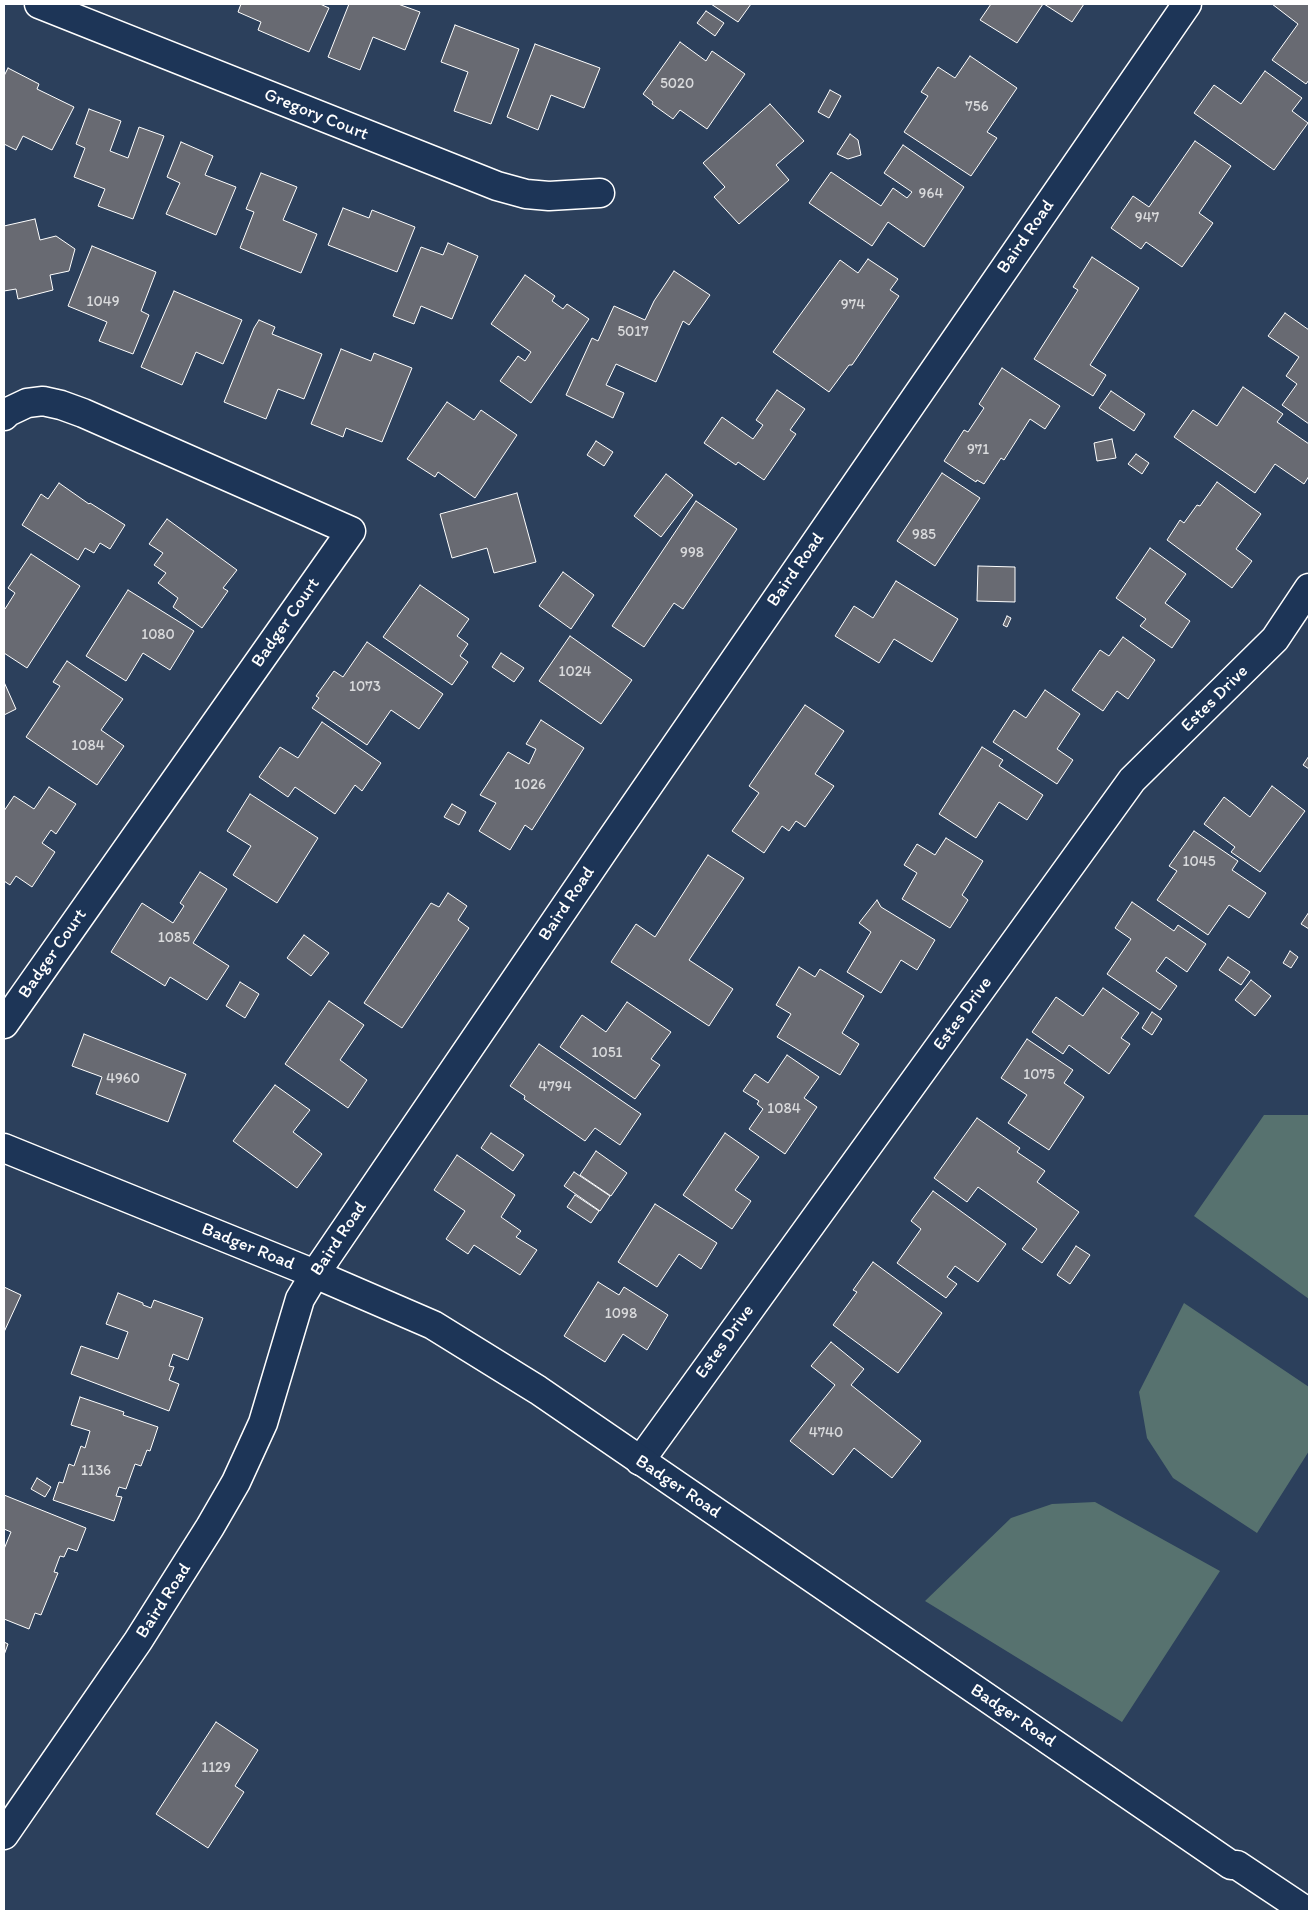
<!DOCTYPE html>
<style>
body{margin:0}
#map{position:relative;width:1313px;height:1915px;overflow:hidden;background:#2c405c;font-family:Itim,sans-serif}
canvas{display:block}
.frame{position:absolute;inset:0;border:5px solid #fff;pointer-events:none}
</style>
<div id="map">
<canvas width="1313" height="1915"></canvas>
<div class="frame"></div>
</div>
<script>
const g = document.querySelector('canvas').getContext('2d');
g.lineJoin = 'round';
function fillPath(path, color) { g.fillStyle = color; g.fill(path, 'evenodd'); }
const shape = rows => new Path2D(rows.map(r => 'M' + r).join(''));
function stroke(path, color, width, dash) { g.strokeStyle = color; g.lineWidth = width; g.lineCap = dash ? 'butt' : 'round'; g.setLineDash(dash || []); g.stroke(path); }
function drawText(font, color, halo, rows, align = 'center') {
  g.font = font + ' Itim,sans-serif'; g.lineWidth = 4; g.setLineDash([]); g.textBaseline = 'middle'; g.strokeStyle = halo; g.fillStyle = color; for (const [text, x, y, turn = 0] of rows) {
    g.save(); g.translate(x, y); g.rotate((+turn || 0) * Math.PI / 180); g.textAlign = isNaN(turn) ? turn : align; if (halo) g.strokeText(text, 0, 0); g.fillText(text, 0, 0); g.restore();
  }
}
fillPath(shape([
 [1264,1115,1309,1115,1309,1299,1194,1216],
 [1184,1303,1309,1387,1309,1451,1257,1533,1173,1478,1147,1438,1139,1392],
 [1095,1502,1220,1571,1122,1722,925,1601,1011,1518,1052,1504]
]), '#57726f');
const building = shape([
 [241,4,320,4,329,8,309,52,258,30,261,22,238,12,241,4],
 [349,4,398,4,420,12,405,50,373,37,360,70,328,57,349,4],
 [711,4,751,4,738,22,711,4],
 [991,4,1043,4,1017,43,980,20,991,4],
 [1044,4,1084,4,1072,22,1044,4],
 [1272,4,1309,4,1309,80,1306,84,1272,60,1298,24,1272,4],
 [706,11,724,23,715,36,697,23,706,11],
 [455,25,519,49,491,124,454,111,468,72,441,62,455,25],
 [680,42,706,61,712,51,745,74,707,129,680,110,673,119,652,104,653,102,643,94,680,42],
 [535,44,600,68,584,108,551,95,538,130,507,117,535,44],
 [970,56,1017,88,987,132,997,138,971,176,904,132,928,96,921,92,938,67,955,78,970,56],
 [8,68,39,84,37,89,74,107,52,150,23,136,16,150,4,144,4,76,8,68],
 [1265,71,1302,98,1292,111,1308,123,1274,170,1194,113,1214,85,1241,104,1265,71],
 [830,90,841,96,829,118,818,112,830,90],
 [770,104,804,141,776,165,789,180,739,224,714,197,725,187,703,163,770,104],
 [89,109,121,121,110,151,128,158,139,127,164,136,133,219,98,206,105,189,74,177,85,148,76,144,89,109],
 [850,134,858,140,861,155,848,159,837,154,850,134],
 [1195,141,1231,166,1199,213,1213,223,1182,267,1146,242,1141,249,1111,228,1133,196,1149,207,1195,141],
 [181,142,213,156,205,175,236,187,216,235,166,214,180,183,167,177,181,142],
 [903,145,964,187,924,247,888,222,872,246,809,203,831,172,881,206,893,188,907,198,912,192,884,173,903,145],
 [261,173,297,187,283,220,317,234,301,273,240,248,254,212,246,209,261,173],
 [343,208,369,218,372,210,415,227,397,272,328,245,343,208],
 [35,219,40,240,56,236,75,249,69,271,50,275,53,290,18,299,16,289,4,291,4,226,35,219],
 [448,243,478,256,452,319,421,306,414,324,393,316,421,247,443,255,448,243],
 [92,246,156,272,141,311,149,315,133,354,99,341,107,322,68,306,92,246],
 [1092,257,1139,288,1090,365,1106,375,1093,396,1034,359,1078,290,1073,287,1092,257],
 [868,259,898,279,890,290,899,296,852,365,849,365,829,392,773,352,840,260,858,273,868,259],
 [674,271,710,295,689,325,683,321,656,382,616,364,606,385,624,393,613,418,566,395,592,338,598,341,614,306,645,320,654,301,674,271],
 [525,275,555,296,552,301,563,309,567,304,589,319,531,403,500,381,518,356,525,361,531,352,491,324,525,275],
 [174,291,242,320,223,364,196,352,182,385,141,367,174,291],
 [1285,313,1309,330,1309,424,1282,405,1297,384,1286,376,1299,357,1268,336,1285,313],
 [259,320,275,327,272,334,322,354,304,399,278,389,266,419,224,402,254,328,259,320],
 [341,349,371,361,374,353,412,368,382,442,346,428,343,437,311,424,341,349],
 [1002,368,1060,406,1045,429,1030,419,1004,460,1001,458,984,484,977,480,976,482,944,461,964,430,968,432,984,408,979,404,1002,368],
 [1243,387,1283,414,1277,422,1309,444,1309,476,1304,484,1275,464,1255,493,1174,437,1193,410,1217,426,1243,387],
 [777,390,805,409,790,430,796,434,764,480,738,462,736,465,704,443,722,417,753,439,763,425,756,420,777,390],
 [1111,391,1145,414,1134,431,1099,408,1111,391],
 [447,402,474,420,481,410,517,435,475,498,438,472,435,477,407,459,447,402],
 [1112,439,1116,458,1097,461,1094,443,1112,439],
 [596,441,613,452,604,466,587,455,596,441],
 [1136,454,1149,463,1142,474,1128,464,1136,454],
 [942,473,980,498,935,566,897,541,942,473],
 [666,474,693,495,661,537,634,516,666,474],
 [1217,482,1261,514,1236,549,1252,561,1232,588,1167,540,1180,520,1184,523,1197,505,1200,506,1217,482],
 [59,483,89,504,90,503,125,525,110,549,100,543,94,553,85,548,78,560,22,525,41,494,48,499,59,483],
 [517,493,536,562,494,573,487,548,452,558,440,514,517,493],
 [696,501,737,529,683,609,674,603,644,647,612,626,696,501],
 [167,519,237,570,223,588,228,591,202,628,173,607,178,598,158,583,166,573,154,565,163,553,149,544,167,519],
 [1150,548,1186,574,1165,603,1190,621,1172,648,1140,626,1146,619,1116,598,1150,548],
 [31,554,80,586,27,668,4,653,4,608,5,609,15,593,8,588,31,554],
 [978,566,1015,567,1015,602,977,601,978,566],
 [563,572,594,595,571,629,539,606,563,572],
 [896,581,958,619,932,662,894,639,879,663,835,636,854,606,873,618,896,581],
 [420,585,469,619,457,636,468,644,460,656,468,662,452,685,383,637,420,585],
 [128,590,194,631,170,670,143,653,126,681,86,656,128,590],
 [1007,616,1011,618,1007,627,1003,625,1007,616],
 [570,636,632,680,601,724,539,681,570,636],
 [1123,637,1155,660,1128,699,1117,691,1103,711,1072,690,1100,650,1109,656,1123,637],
 [367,642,443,694,419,729,391,710,367,745,312,708,319,698,316,696,334,671,343,677,367,642],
 [501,653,524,668,514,682,492,667,501,653],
 [67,661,123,699,101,730,124,746,97,785,26,737,60,686,53,682,67,661],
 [4,682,16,709,4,715,4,682],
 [1045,690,1080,714,1057,749,1073,760,1057,784,993,742,1014,710,1026,718,1045,690],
 [805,705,844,731,815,774,834,786,805,827,796,821,789,831,782,826,764,853,732,831,759,793,749,786,805,705],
 [541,720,584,748,532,830,525,825,510,850,479,831,496,803,480,795,508,752,529,764,536,749,526,744,541,720],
 [322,722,381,763,362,791,355,785,335,814,295,787,288,797,259,777,280,747,298,758,322,722],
 [982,747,1003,760,999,766,1043,795,1027,820,999,802,976,838,939,814,982,747],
 [1309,756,1309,769,1303,765,1309,756],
 [1272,786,1305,811,1260,872,1231,852,1235,847,1204,824,1224,797,1250,817,1272,786],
 [49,787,76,804,56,834,51,830,42,843,55,852,32,887,16,876,10,885,4,881,4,811,14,796,34,809,49,787],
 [250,794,318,838,277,903,233,875,251,846,227,831,250,794],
 [452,804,466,812,459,825,444,817,452,804],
 [1194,831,1238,861,1232,870,1266,893,1249,918,1229,905,1208,935,1157,900,1177,871,1169,866,1194,831],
 [946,838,983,861,962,895,968,900,950,928,902,899,917,873,904,865,917,844,935,855,946,838],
 [708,855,744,878,689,960,733,989,709,1026,611,962,636,924,655,937,708,855],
 [200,872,227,889,193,943,229,966,207,1000,170,977,165,986,111,952,142,903,173,923,184,906,180,903,200,872],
 [448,893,467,906,458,920,469,928,402,1028,364,1003,431,903,439,907,448,893],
 [877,900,881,907,935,940,917,970,901,960,881,993,847,972,871,932,859,923,877,900],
 [1132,902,1174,931,1178,925,1206,944,1187,972,1166,957,1156,971,1177,986,1160,1010,1107,974,1131,939,1115,928,1132,902],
 [1309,912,1309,929,1301,924,1309,912],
 [304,935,329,953,311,976,287,958,304,935],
 [1290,951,1298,957,1291,968,1283,963,1290,951],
 [1228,957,1250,972,1241,985,1219,970,1228,957],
 [799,967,815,977,820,969,864,996,842,1033,859,1044,840,1075,777,1037,791,1014,776,1005,799,967],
 [1251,980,1271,996,1255,1016,1235,1000,1251,980],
 [240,982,259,994,245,1018,226,1006,240,982],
 [1103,988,1139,1013,1121,1038,1130,1044,1109,1074,1069,1045,1063,1054,1032,1032,1056,997,1083,1016,1103,988],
 [329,1001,364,1025,340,1060,367,1080,348,1108,285,1064,329,1001],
 [627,1002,671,1032,651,1059,660,1065,635,1099,560,1047,582,1015,606,1032,627,1002],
 [1152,1012,1162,1019,1152,1035,1142,1028,1152,1012],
 [84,1034,186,1074,168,1122,96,1094,102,1077,72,1066,84,1034],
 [1027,1039,1073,1070,1064,1083,1084,1097,1049,1150,1008,1123,1027,1095,1001,1078,1027,1039],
 [539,1044,641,1114,620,1145,595,1128,585,1141,524,1099,525,1096,510,1086,539,1044],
 [787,1055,819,1077,804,1098,817,1107,785,1154,749,1129,763,1109,757,1104,759,1101,743,1091,755,1074,768,1083,787,1055],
 [275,1085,310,1110,293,1132,322,1154,297,1188,233,1141,275,1085],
 [977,1118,1020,1148,1017,1152,1045,1171,1037,1182,1079,1212,1042,1263,1022,1249,1037,1229,978,1187,967,1202,934,1178,977,1118],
 [491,1133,524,1155,513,1171,481,1148,491,1133],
 [725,1133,759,1157,735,1190,751,1201,732,1229,683,1195,725,1133],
 [596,1151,627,1173,611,1196,580,1175,596,1151],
 [457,1155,515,1195,501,1217,521,1231,516,1237,537,1250,520,1275,474,1245,468,1254,446,1239,465,1211,434,1190,457,1155],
 [574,1172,610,1196,600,1211,564,1186,574,1172],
 [933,1191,1006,1244,978,1282,955,1266,947,1277,957,1284,946,1298,897,1263,921,1229,911,1221,933,1191],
 [575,1195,599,1211,591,1223,567,1207,575,1195],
 [655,1204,717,1243,701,1269,679,1254,657,1287,618,1262,655,1204],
 [1076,1246,1090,1255,1070,1284,1057,1275,1076,1246],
 [873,1262,942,1313,898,1373,833,1325,857,1292,853,1290,873,1262],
 [598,1282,619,1295,624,1287,668,1315,647,1350,623,1334,605,1362,564,1336,598,1282],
 [4,1287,21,1295,4,1332,4,1287],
 [118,1293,143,1303,143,1305,151,1308,154,1300,203,1318,188,1360,173,1354,169,1366,174,1367,169,1380,179,1384,169,1411,71,1374,81,1346,118,1359,128,1332,106,1324,118,1293],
 [831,1342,864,1369,851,1385,921,1441,892,1478,854,1448,833,1475,790,1441,835,1385,811,1366,831,1342],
 [80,1397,124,1412,123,1415,158,1427,150,1451,147,1450,141,1466,135,1464,126,1489,119,1487,116,1496,122,1497,114,1521,53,1500,59,1482,63,1483,69,1464,74,1466,81,1446,85,1448,90,1431,71,1425,80,1397],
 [37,1478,51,1487,45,1497,31,1489,37,1478],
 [4,1495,86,1528,77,1551,68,1548,64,1557,60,1556,54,1572,58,1573,41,1615,35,1613,29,1629,4,1619,4,1549,11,1532,4,1529,4,1495],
 [4,1642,8,1644,4,1655,4,1642],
 [216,1722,258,1750,235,1786,244,1792,208,1848,156,1814,216,1722]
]);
fillPath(building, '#686a72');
stroke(building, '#fff', 1);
const street = shape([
 [39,4,497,186,526,194,549,196,600,193],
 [4,416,8,412,27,403,43,401,61,405,83,413,351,531,4,1024],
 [315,1274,608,844,1187,4],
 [640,1461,1132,780,1275,639,1309,588]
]);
const secondary = shape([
 [4,1148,315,1274,433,1325,538,1390,1231,1865,1237,1865,1306,1911],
 [4,1835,138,1641,210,1527,236,1482,263,1423,300,1299,315,1274]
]);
stroke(street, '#fff', 31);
stroke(secondary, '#fff', 31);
stroke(street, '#1d3557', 28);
stroke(secondary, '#1d3557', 28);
drawText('15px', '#d9dadc', null, [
 ["5020",677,84],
 ["756",977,107],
 ["964",931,194],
 ["947",1147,218],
 ["1049",103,302],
 ["974",853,305],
 ["5017",633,332],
 ["971",978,450],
 ["985",924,535],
 ["998",692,553],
 ["1080",158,635],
 ["1024",575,672],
 ["1073",365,687],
 ["1084",88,746],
 ["1026",530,785],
 ["1045",1199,862],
 ["1085",174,938],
 ["1051",607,1053],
 ["1075",1039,1075],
 ["4960",123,1079],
 ["4794",555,1087],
 ["1084",784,1109],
 ["1098",621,1314],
 ["4740",826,1433],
 ["1136",96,1471],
 ["1129",216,1768]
]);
drawText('18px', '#fff', '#1d3557', [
 ["Gregory Court",316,115,22],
 ["Baird Road",1026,237,-55],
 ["Baird Road",796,570,-55],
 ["Badger Court",286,623,-55],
 ["Estes Drive",1215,699,-45],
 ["Baird Road",567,904,-56],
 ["Badger Court",53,954,-55],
 ["Estes Drive",963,1014,-54],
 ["Baird Road",339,1239,-56],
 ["Badger Road",248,1247,22],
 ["Estes Drive",725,1342,-54],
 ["Badger Road",678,1487,34],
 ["Baird Road",164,1601,-57],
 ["Badger Road",1013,1716,34]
]);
</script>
